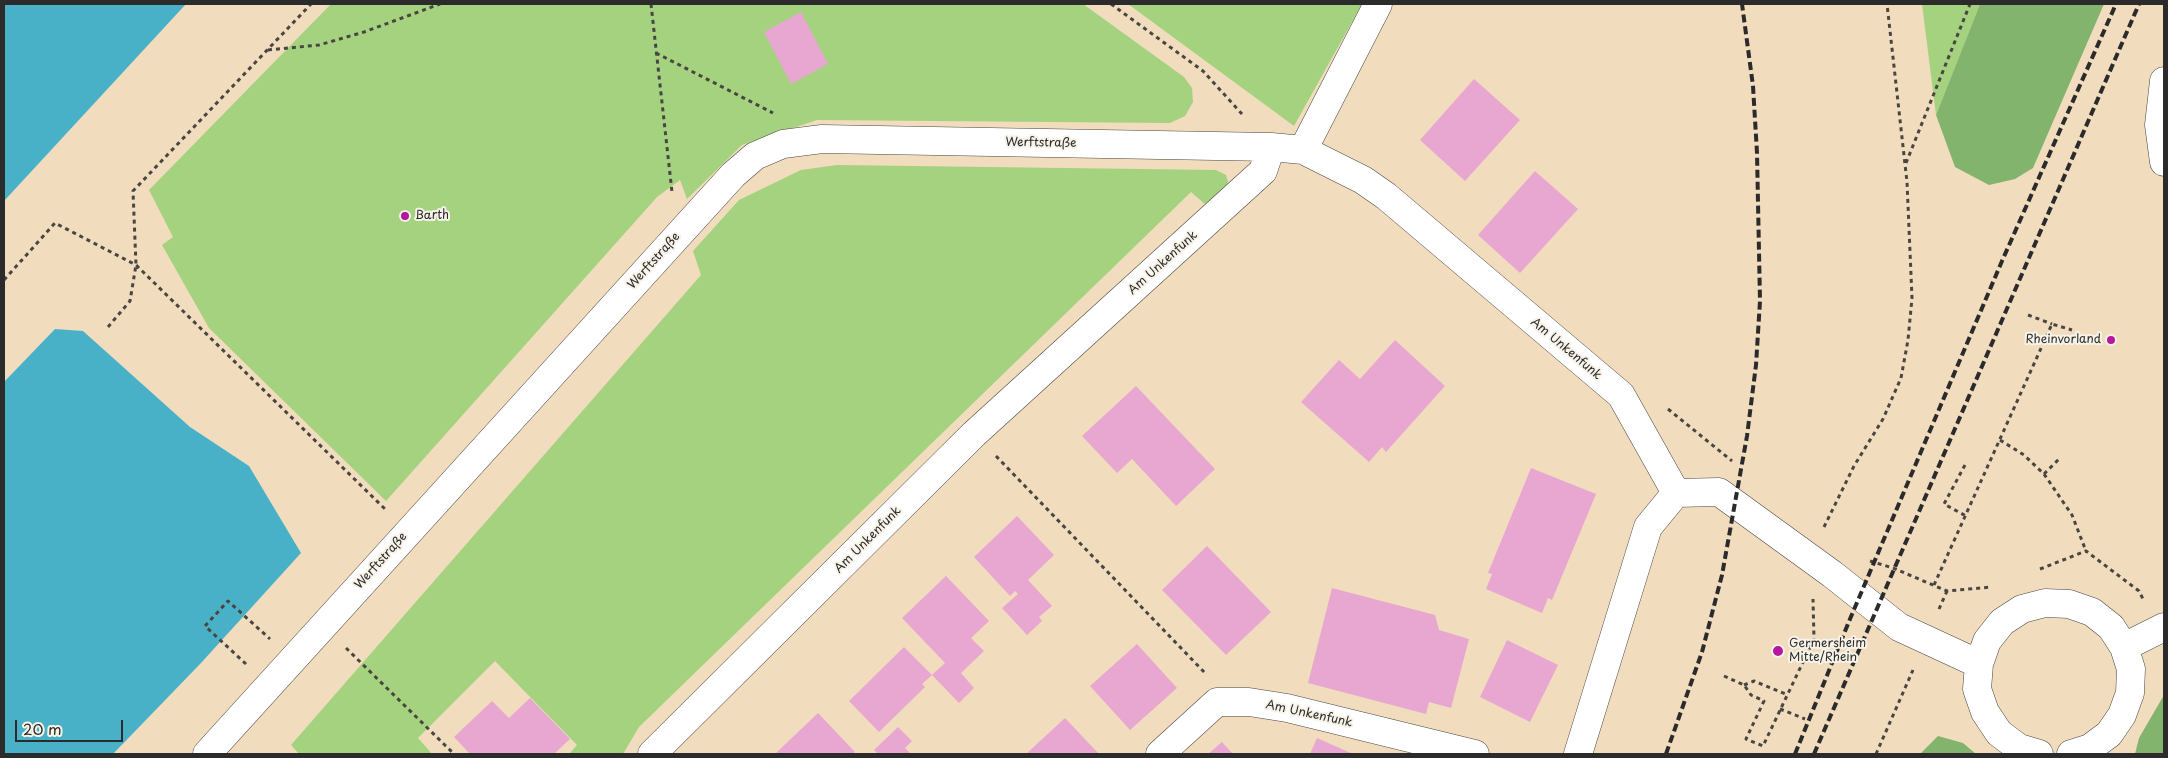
<!DOCTYPE html>
<meta charset="utf-8">
<style>
body{margin:0}
#map{position:relative;width:2168px;height:758px;overflow:hidden;background:#f1dcbe;font-family:"Playpen Sans",sans-serif}
canvas{display:block}
.frame{position:absolute;inset:0;border:5px solid #2b2b2b;pointer-events:none}
.scale{position:absolute;left:15px;top:720px;width:108px;height:22px;box-sizing:border-box;border:2px solid #2b2b2b;border-top:0;padding-left:6px;font-size:15px;line-height:18px;white-space:nowrap;color:#2b2b2b;-webkit-text-stroke:4px #f7f3e8;paint-order:stroke}
</style>
<div id="map">
<canvas width="2168" height="758"></canvas>
<div class="frame"></div>
<div class="scale">20 m</div>
</div>
<script>
const g = document.querySelector('canvas').getContext('2d');
g.lineJoin = 'round';
function fillPath(path, color) { g.fillStyle = color; g.fill(path, 'evenodd'); }
const shape = rows => new Path2D(rows.map(r => 'M' + r).join(''));
function stroke(path, color, width, dash) { g.strokeStyle = color; g.lineWidth = width; g.lineCap = dash ? 'butt' : 'round'; g.setLineDash(dash || []); g.stroke(path); }
function drawText(font, color, halo, rows, align = 'center') {
  g.font = font + ' "Playpen Sans",sans-serif'; g.lineWidth = 4; g.setLineDash([]); g.textBaseline = 'middle'; g.strokeStyle = halo; g.fillStyle = color; for (const [text, x, y, turn = 0] of rows) {
    g.save(); g.translate(x, y); g.rotate((+turn || 0) * Math.PI / 180); g.textAlign = isNaN(turn) ? turn : align; if (halo) g.strokeText(text, 0, 0); g.fillText(text, 0, 0); g.restore();
  }
}
fillPath(shape([
 [331,4,1083,4,1184,77,1192,88,1193,102,1185,116,1170,123,817,120,742,145,687,199,680,180,657,197,386,501,209,328,162,245,173,237,149,190],
 [1128,4,1362,4,1294,126],
 [1922,4,1980,4,1936,115],
 [837,165,1216,170,1226,175,1229,185,1206,205,1191,192,639,727,623,754,569,754,577,745,495,661,418,738,432,754,299,754,291,745,701,275,693,251,739,200,801,170]
]), '#a4d27f');
fillPath(shape([
 [1980,4,2104,4,2033,168,2015,179,1989,185,1955,167,1936,115],
 [2164,695,2164,754,2135,754,2139,738],
 [1938,736,1963,743,1976,754,1920,754]
]), '#83b46e');
fillPath(shape([
 [4,4,186,4,4,201],
 [55,329,83,331,190,427,249,466,301,553,201,663,113,754,4,754,4,382]
]), '#49b1c7');
fillPath(shape([
 [801,12,828,64,791,84,764,32],
 [1474,79,1520,120,1465,181,1420,140],
 [1535,171,1578,209,1520,273,1478,235],
 [1395,340,1445,386,1386,452,1382,447,1369,462,1301,402,1339,360,1360,379],
 [1136,386,1215,469,1176,506,1132,459,1117,473,1082,436],
 [1531,468,1596,494,1552,600,1548,598,1542,613,1486,589,1492,574,1488,573],
 [1017,516,1054,555,1028,580,1052,606,1039,617,1042,621,1027,635,1002,608,1018,594,1015,591,1010,596,974,557],
 [1207,546,1271,612,1226,655,1162,590],
 [946,576,989,621,971,638,984,651,961,673,974,688,959,703,932,675,922,684,925,687,879,732,849,701,904,647,932,675,945,663,902,618],
 [1332,588,1435,615,1439,630,1469,639,1451,708,1429,702,1426,714,1308,683],
 [1507,640,1558,665,1530,722,1480,697],
 [1137,644,1177,688,1130,730,1090,686],
 [530,698,570,739,554,754,470,754,454,737,492,701,509,718],
 [818,713,855,752,852,754,775,754],
 [1065,718,1099,754,1026,754],
 [898,727,912,741,905,748,911,754,878,754,874,750],
 [1317,738,1353,754,1310,754],
 [1222,742,1233,754,1208,754]
]), '#e8a7d1');
const minor = shape([
 [2164,81,2159,125,2164,162],
 [1303,150,1378,4],
 [2124,647,2164,627],
 [207,754,733,175,755,156,783,144,822,139,1271,147,1303,150,1363,180,1386,196,1621,395,1676,493],
 [652,754,974,434,1263,171,1271,147],
 [1160,754,1217,702,1249,702,1287,708,1475,754],
 [1578,754,1648,527,1676,493,1719,492,1832,574,1899,627,1979,664],
 [2039,754,2019,748,1999,733,1985,712,1977,689,1979,664,1987,641,2002,622,2022,609,2045,603,2069,604,2092,612,2111,627,2124,647,2131,669,2130,693,2122,715,2109,734,2090,748,2071,754]
]);
stroke(minor, '#494641', 29);
stroke(shape([
 [651,4,672,192],
 [1111,4,1203,71,1242,114],
 [268,50,319,45,364,32,440,4],
 [656,53,773,113],
 [1906,163,1970,4],
 [4,280,55,223,136,265,386,510],
 [2028,315,2052,324],
 [108,327,130,301,136,265,133,191,311,4],
 [1668,409,1732,461],
 [2000,440,2024,455,2044,474,2072,515,2086,551],
 [996,456,1205,673],
 [1965,465,1944,504,1966,516],
 [2044,474,2060,458],
 [1824,527,1854,466,1883,419,1901,378,1908,340,1912,298,1907,182,1887,4],
 [1870,561,1893,568,1947,591,1992,587],
 [2040,569,2086,551,2139,591,2144,601],
 [1934,585,2052,324,2072,330],
 [1939,609,1947,591],
 [346,648,454,754],
 [246,664,205,626,228,601,270,639],
 [1724,676,1744,685,1751,695,1764,701,1746,739,1763,746,1814,639,1813,599],
 [1744,685,1754,681,1788,695],
 [1780,709,1805,719],
 [1876,754,1913,670]
]), '#494641', 3, [4, 4]);
stroke(minor, '#fff', 28);
stroke(shape([
 [1666,754,1702,652,1722,575,1747,436,1756,365,1760,301,1757,153,1753,86,1742,4],
 [1795,754,1850,619,2002,261,2116,4],
 [1814,754,2139,4]
]), '#2b2b2b', 4, [8, 4]);
for (const [x, y, r, color] of [
 [405,216,5,"#b5179e"],
 [2111,340,5,"#b5179e"],
 [1778,651,6,"#b5179e"]
]) { const dot = new Path2D(); dot.arc(x, y, r, 0, 2 * Math.PI); g.fillStyle = color; g.fill(dot); stroke(dot, '#f7f3e8', 2); }
drawText('12px', '#2b2b2b', '#f7f3e8', [
 ["Werftstraße",1041,143,1],
 ["Werftstraße",654,261,-48],
 ["Am Unkenfunk",1163,263,-42],
 ["Am Unkenfunk",1566,349,40],
 ["Am Unkenfunk",868,540,-45],
 ["Werftstraße",381,561,-48],
 ["Am Unkenfunk",1309,714,12]
]);
drawText('12px', '#2b2b2b', '#f7f3e8', [
 ["Barth",415,216],
 ["Rheinvorland",2101,340,"right"],
 ["Germersheim",1789,644],
 ["Mitte/Rhein",1789,658]
], 'left');
</script>
